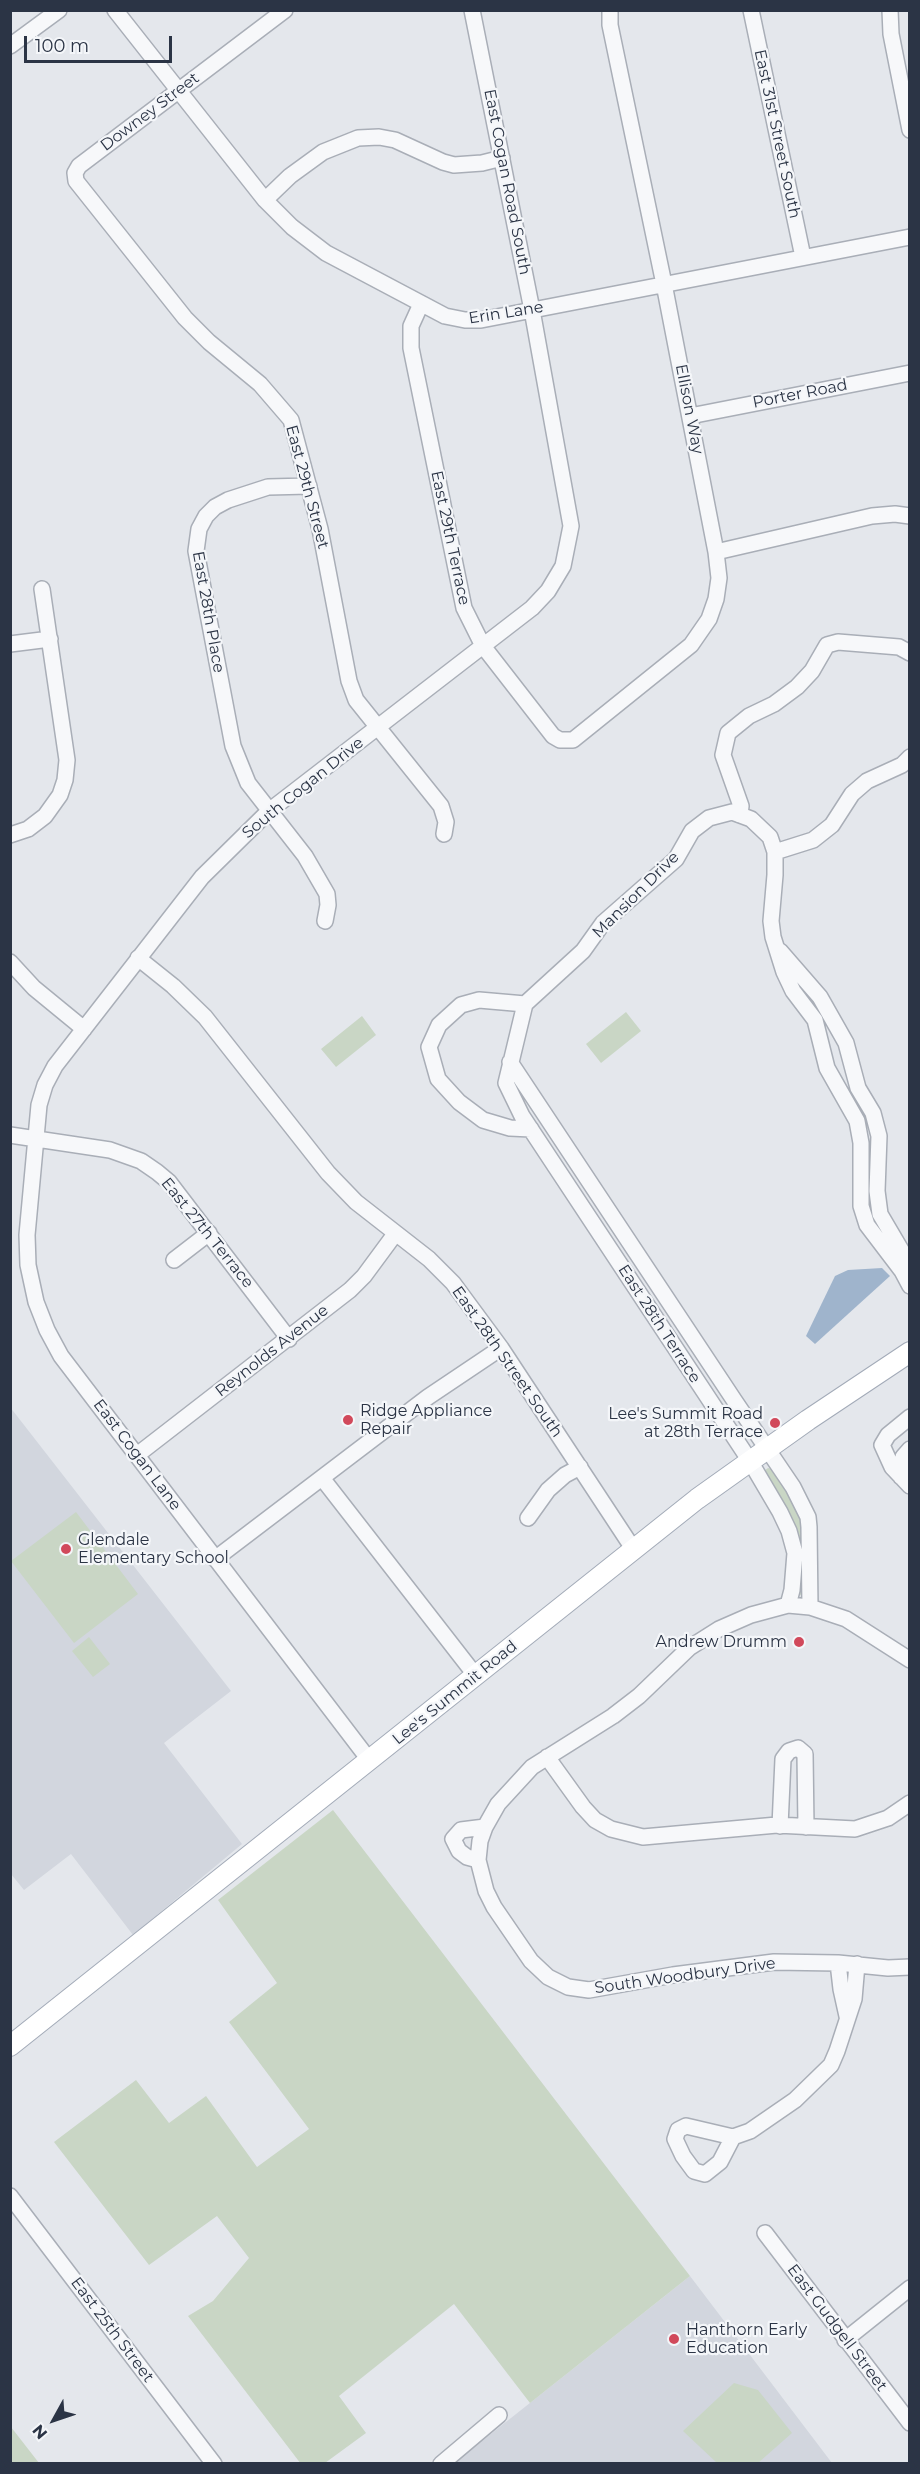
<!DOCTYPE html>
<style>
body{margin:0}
#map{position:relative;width:920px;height:2474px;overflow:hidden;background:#e4e7ec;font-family:Montserrat,sans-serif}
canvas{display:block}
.frame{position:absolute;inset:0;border:12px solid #2b3445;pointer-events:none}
.north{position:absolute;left:24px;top:2390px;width:60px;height:60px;-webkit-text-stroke:4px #f4f6f9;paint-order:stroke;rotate:230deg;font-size:16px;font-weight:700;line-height:24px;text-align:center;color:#2b3445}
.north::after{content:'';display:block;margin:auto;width:21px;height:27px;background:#2b3445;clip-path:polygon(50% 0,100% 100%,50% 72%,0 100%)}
.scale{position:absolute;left:24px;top:36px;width:148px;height:27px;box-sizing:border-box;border:3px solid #2b3445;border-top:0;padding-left:8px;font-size:18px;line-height:21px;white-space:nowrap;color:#2b3445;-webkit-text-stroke:4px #f4f6f9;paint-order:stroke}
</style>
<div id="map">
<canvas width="920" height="2474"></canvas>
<div class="frame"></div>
<div class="north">N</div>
<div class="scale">100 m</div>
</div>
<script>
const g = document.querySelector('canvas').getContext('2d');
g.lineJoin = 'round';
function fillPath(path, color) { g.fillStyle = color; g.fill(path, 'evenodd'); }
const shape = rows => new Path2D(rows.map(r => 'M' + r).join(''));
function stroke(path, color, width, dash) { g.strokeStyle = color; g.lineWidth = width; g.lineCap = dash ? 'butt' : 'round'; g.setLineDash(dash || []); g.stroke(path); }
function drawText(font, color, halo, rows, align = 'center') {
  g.font = font + ' Montserrat,sans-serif'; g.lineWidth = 4.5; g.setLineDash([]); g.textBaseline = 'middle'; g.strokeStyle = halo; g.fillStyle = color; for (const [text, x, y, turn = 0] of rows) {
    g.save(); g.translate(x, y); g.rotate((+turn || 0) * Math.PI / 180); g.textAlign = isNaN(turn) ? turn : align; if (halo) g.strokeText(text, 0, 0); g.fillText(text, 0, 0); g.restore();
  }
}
fillPath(shape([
 [10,1407,231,1691,164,1743,242,1844,133,1935,71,1854,24,1890,11,1874],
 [690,2276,832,2463,453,2464]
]), '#d2d6de');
fillPath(shape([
 [626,1012,641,1031,601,1063,586,1044],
 [362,1016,376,1035,336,1067,321,1049],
 [768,1468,776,1470,800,1516,803,1531,803,1592,801,1595,798,1594,797,1548,764,1471],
 [76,1512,138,1594,74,1643,11,1561],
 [89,1637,110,1664,93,1677,72,1651],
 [333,1810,690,2276,530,2403,454,2304,339,2396,366,2433,325,2463,301,2464,188,2316,213,2301,249,2258,217,2216,149,2265,54,2142,136,2080,169,2123,206,2096,257,2167,309,2129,229,2022,277,1983,218,1900],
 [734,2383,758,2390,792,2433,758,2463,717,2463,683,2431],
 [11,2427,39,2463,11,2463]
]), '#c9d6c5');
fillPath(shape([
 [882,1268,890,1276,815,1344,806,1336,835,1276,848,1270]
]), '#9fb4cc');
const minor = shape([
 [115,10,265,200,292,227,326,253,445,316,465,320,481,320,910,237],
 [285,10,79,166,75,173,76,181,185,318,209,342,260,384,291,420,320,529,349,681,356,700,441,806,446,822,444,834],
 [751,10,803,257],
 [890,10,891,34,910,130],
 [10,46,59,10],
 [265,200,290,176,323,152,358,138,379,137,395,140,443,162,454,165,482,163,502,158],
 [421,304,411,326,411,348,464,608,483,646,553,736,560,740,573,740,691,645,709,619,716,599,719,578,716,552,664,284,610,25,610,10],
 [690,416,910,373],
 [309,486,268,487,228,500,215,507,206,516,199,529,196,551,233,746,248,783,305,856,327,894,328,905,325,921],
 [716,552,872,516,895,514,910,516],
 [10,644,50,639],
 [740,815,741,806,723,755,728,733,749,716,774,704,797,687,812,671,827,645,838,642,899,647,910,653],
 [10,835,28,829,45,816,60,795,65,780,67,760,42,589],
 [775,852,813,840,832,825,852,794,867,781,902,765,910,757],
 [780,951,820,997,846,1043,858,1088,873,1113,879,1136,877,1191,880,1214,910,1265],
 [138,958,173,986,205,1017,328,1173,356,1202,429,1259,453,1283,501,1348,634,1550],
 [10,962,34,988,84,1029],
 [525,1004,583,951,603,923,676,859,692,831,709,818,732,812,751,819,770,837,775,852,775,875,771,921,773,937,784,972,793,991,815,1020,827,1068,857,1121,861,1143,861,1206,867,1225,902,1271,910,1286],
 [525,1004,506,1083,522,1116,750,1461,780,1512,789,1531,795,1553,792,1590,788,1605],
 [525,1004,479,1000,461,1005,439,1025,429,1047,438,1079,459,1102,483,1120,510,1128,531,1129],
 [510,1062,734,1400,793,1487,808,1517,809,1527,810,1607],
 [10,1135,110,1150,141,1161,157,1172,169,1182,289,1339],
 [174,1260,209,1233],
 [910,1417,888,1435,882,1445,892,1467,910,1486],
 [137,1455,350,1290,364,1276,395,1234],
 [901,1477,903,1457,910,1449],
 [322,1478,476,1676],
 [528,1518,548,1490,565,1475,580,1467],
 [215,1559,428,1397,501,1348],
 [910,1660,846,1619,810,1607,788,1605,751,1615,719,1629,689,1648,639,1696,613,1716,532,1767,498,1804,485,1827,480,1841,478,1860,486,1891,494,1907,531,1961,548,1977,568,1987,589,1990,673,1975,774,1962,838,1963,888,1968,910,1967],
 [547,1757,583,1807,595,1820,611,1829,643,1837,777,1825,855,1829,888,1818,910,1803],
 [370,1761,61,1356,47,1330,36,1302,28,1265,27,1235,39,1105,45,1085,55,1066,202,877,269,811,532,608,548,591,563,566,571,526,532,310,472,10],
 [780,1826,783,1759,789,1751,798,1748,805,1754,806,1827],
 [478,1860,467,1857,459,1851,453,1839,461,1830,485,1827],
 [838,1963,841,1989,847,2016],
 [733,2137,720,2162,705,2174,694,2171,683,2156,675,2139,678,2130,686,2126,733,2137,750,2131,795,2100,831,2065,837,2051,854,1999,857,1964],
 [10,2196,214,2464],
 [765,2233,910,2423],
 [845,2340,910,2288],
 [441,2464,499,2415]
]);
const major = shape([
 [10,2046,697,1499,808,1420,910,1352]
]);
stroke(minor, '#a9aeb7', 18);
stroke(major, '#a3abb8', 22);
stroke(minor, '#f7f8fa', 15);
stroke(major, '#fff', 20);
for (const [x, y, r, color] of [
 [348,1420,6,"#d1495b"],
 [775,1423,6,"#d1495b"],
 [66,1549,6,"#d1495b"],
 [799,1642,6,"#d1495b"],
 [674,2339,6,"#d1495b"]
]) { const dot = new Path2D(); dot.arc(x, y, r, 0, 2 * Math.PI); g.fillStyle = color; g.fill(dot); stroke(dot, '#f4f6f9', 2); }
drawText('16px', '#2b3445', '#f4f6f9', [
 ["Downey Street",150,112,-37],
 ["East 31st Street South",777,134,78],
 ["East Cogan Road South",507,182,79],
 ["Erin Lane",506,313,-9],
 ["Porter Road",800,394,-11],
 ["Ellison Way",689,409,79],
 ["East 29th Street",307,487,75],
 ["East 29th Terrace",450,538,78],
 ["East 28th Place",208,612,80],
 ["South Cogan Drive",303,788,-39],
 ["Mansion Drive",636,895,-45],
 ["East 27th Terrace",207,1233,51],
 ["East 28th Terrace",659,1324,57],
 ["Reynolds Avenue",272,1351,-38],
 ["East 28th Street South",507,1362,55],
 ["East Cogan Lane",137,1455,53],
 ["Lee's Summit Road",455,1693,-39],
 ["South Woodbury Drive",685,1976,-8],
 ["East Gudgell Street",837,2328,53],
 ["East 25th Street",112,2330,53]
]);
drawText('16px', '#2b3445', '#f4f6f9', [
 ["Ridge Appliance",360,1411],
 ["Repair",360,1429],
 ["Lee's Summit Road",763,1414,"right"],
 ["at 28th Terrace",763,1432,"right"],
 ["Glendale",78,1540],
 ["Elementary School",78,1558],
 ["Andrew Drumm",787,1642,"right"],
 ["Hanthorn Early",686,2330],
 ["Education",686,2348]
], 'left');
</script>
